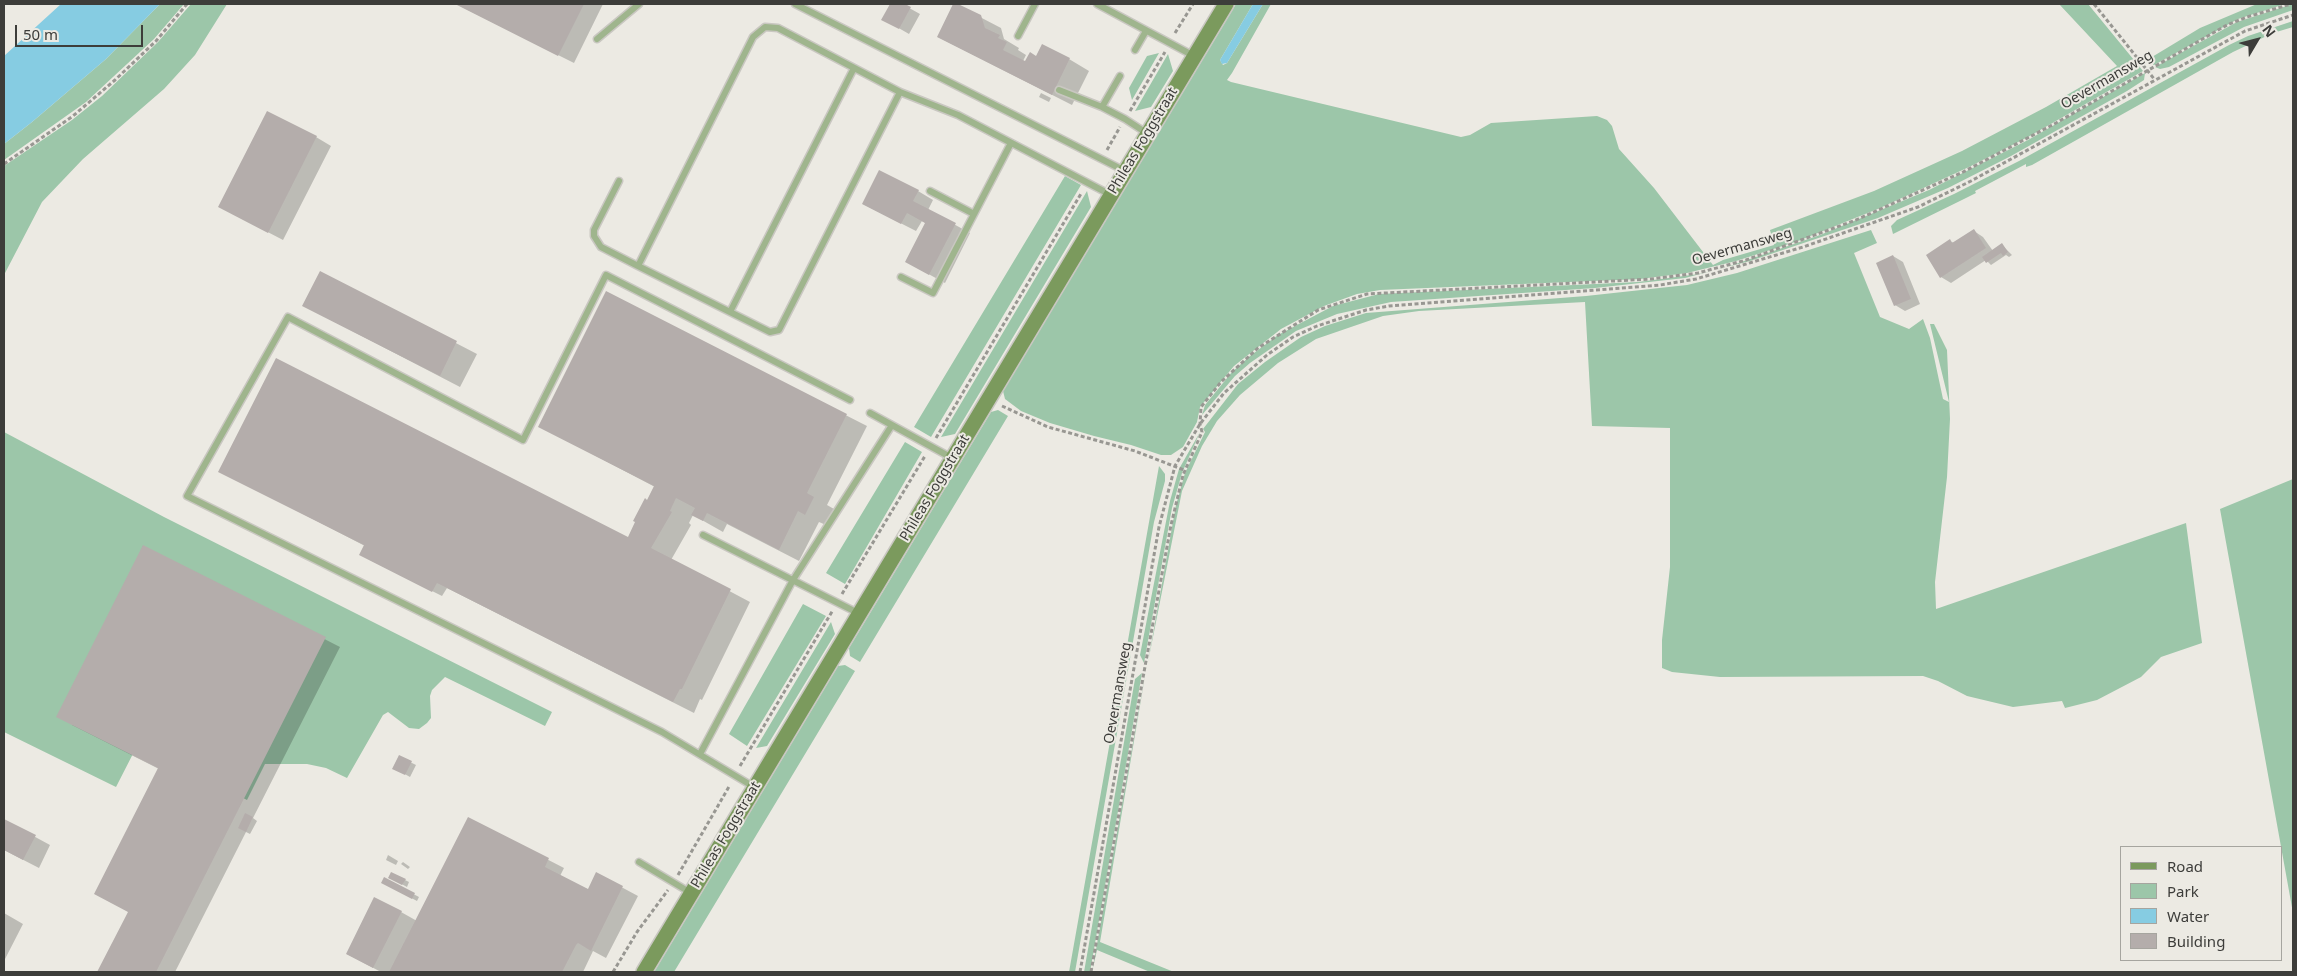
<!DOCTYPE html>
<style>
body{margin:0}
#map{position:relative;width:2297px;height:976px;overflow:hidden;background:#eceae3;font-family:"Noto Sans",sans-serif}
canvas{display:block}
.frame{position:absolute;inset:0;border:5px solid #3d3d3a;pointer-events:none}
.legend{position:absolute;left:2120px;top:846px;width:162px;height:115px;box-sizing:border-box;background:#eceae3;border:1px solid #a6a59f;margin:0;padding:6px 9px;list-style:none;font-size:15px;color:#3d3d3a}
.legend li{display:flex;align-items:center;gap:10px;height:25px}
.legend b{width:25px;border:1px solid #a6a59f}
.north{position:absolute;left:2232px;top:15px;width:50px;height:50px;-webkit-text-stroke:4px #eceae3;paint-order:stroke;rotate:53deg;font-size:14px;font-weight:700;line-height:20px;text-align:center;color:#3d3d3a}
.north::after{content:'';display:block;margin:auto;width:18px;height:22px;background:#3d3d3a;clip-path:polygon(50% 0,100% 100%,50% 72%,0 100%)}
.scale{position:absolute;left:15px;top:25px;width:128px;height:22px;box-sizing:border-box;border:2px solid #3d3d3a;border-top:0;padding-left:6px;font-size:15px;line-height:18px;white-space:nowrap;color:#3d3d3a;-webkit-text-stroke:4px #eceae3;paint-order:stroke}
</style>
<div id="map">
<canvas width="2297" height="976"></canvas>
<div class="frame"></div>
<ul class="legend">
<li><b style="height:6px;background:#7b9a5d"></b>Road</li>
<li><b style="height:14px;background:#9cc6a9"></b>Park</li>
<li><b style="height:14px;background:#86cce2"></b>Water</li>
<li><b style="height:14px;background:#b4adab"></b>Building</li>
</ul>
<div class="north">N</div>
<div class="scale">50 m</div>
</div>
<script>
const g = document.querySelector('canvas').getContext('2d');
g.lineJoin = 'round';
function fillPath(path, color) { g.fillStyle = color; g.fill(path, 'evenodd'); }
const shape = rows => new Path2D(rows.map(r => 'M' + r).join(''));
function stroke(path, color, width, dash) { g.strokeStyle = color; g.lineWidth = width; g.lineCap = dash ? 'butt' : 'round'; g.setLineDash(dash || []); g.stroke(path); }
function drawText(font, color, halo, rows, align = 'center') {
  g.font = font + ' "Noto Sans",sans-serif'; g.lineWidth = 4; g.setLineDash([]); g.textBaseline = 'middle'; g.strokeStyle = halo; g.fillStyle = color; for (const [text, x, y, turn = 0] of rows) {
    g.save(); g.translate(x, y); g.rotate((+turn || 0) * Math.PI / 180); g.textAlign = isNaN(turn) ? turn : align; if (halo) g.strokeText(text, 0, 0); g.fillText(text, 0, 0); g.restore();
  }
}
fillPath(shape([
 [160,4,184,4,154,39,86,102,4,160,4,144,32,122,106,59],
 [191,4,227,4,195,55,164,89,83,159,42,202,4,275,4,166,72,120,102,96,158,42],
 [1236,4,1253,4,1220,60,1223,65,1227,63,1263,4,1271,4,1232,73,1227,80,1231,82,1461,137,1470,135,1491,123,1597,116,1607,120,1612,126,1619,149,1654,188,1713,265,1723,260,1774,245,1770,230,1874,191,1962,151,2046,107,2117,66,2059,4,2088,4,2143,71,2028,137,1969,167,1880,208,1798,241,1736,261,1687,273,1640,279,1380,290,1357,294,1324,306,1281,329,1234,366,1200,407,1197,422,1183,447,1171,455,1161,455,1131,445,1094,436,1050,423,1021,411,1005,399,1003,391],
 [2257,4,2285,4,2238,19,2154,65,2147,60,2200,28],
 [2293,4,2293,10,2244,27,2169,67,2160,69,2155,67,2237,22],
 [2293,21,2293,27,2273,33,2233,52,2032,165,2026,167,2026,164,1975,191,1976,193,1966,198,1893,234,1891,226,1897,220,1954,194,2019,161,2229,45,2248,36],
 [1159,53,1132,100,1129,88,1147,56],
 [1168,54,1173,71,1151,107,1135,111],
 [2145,73,2144,80,2127,91,2011,156,1948,188,1878,218,1750,261,1685,278,1595,288,1391,302,1337,314,1296,331,1250,363,1235,376,1202,415,1205,405,1232,372,1250,356,1278,335,1333,306,1379,294,1638,282,1699,274,1724,268,1820,235,1929,190,2028,140],
 [1065,176,1081,185,931,437,914,427],
 [1087,191,1091,207,955,434,941,437],
 [1871,230,1877,243,1854,253,1880,317,1909,329,1923,319,1930,338,1943,399,1949,402,1930,324,1934,324,1947,350,1950,419,1947,477,1935,582,1936,609,2186,523,2202,643,2161,657,2141,677,2097,700,2065,708,2062,701,2013,707,1967,696,1938,681,1923,676,1720,677,1672,672,1662,668,1662,640,1670,567,1670,428,1592,426,1585,302,1419,311,1383,316,1316,339,1278,363,1240,395,1217,421,1202,446,1182,491,1148,662,1176,505,1185,473,1205,432,1203,429,1238,384,1265,362,1301,337,1325,326,1366,313,1586,296,1687,285,1737,273],
 [998,410,1008,416,860,662,850,656,849,648,991,412],
 [4,432,164,517,552,712,545,726,445,677,432,690,430,696,431,718,427,723,419,729,409,728,388,712,383,715,347,778,326,768,307,764,265,764,247,800,138,744,116,787,4,732],
 [1200,432,1182,473,1172,508,1144,663,1140,655,1170,501,1179,469],
 [905,442,922,452,845,584,826,573],
 [1159,466,1165,474,1165,481,1154,522,1075,972,1069,972],
 [2293,479,2293,913,2220,509],
 [803,604,826,616,747,746,729,734],
 [831,622,835,634,767,746,756,748],
 [845,665,855,671,674,972,654,972,838,666],
 [1146,670,1100,942,1174,972,1150,972,1097,950,1092,972],
 [1142,673,1090,972,1084,972,1135,679]
]), '#9cc6a9');
fillPath(shape([
 [61,4,160,4,106,59,32,122,4,144,4,56],
 [1253,4,1263,4,1227,63,1222,64,1220,60]
]), '#86cce2');
fillPath(shape([
 [456,4,603,4,574,63],
 [891,4,902,4,920,14,909,34,883,19],
 [955,4,1001,28,1004,39,1019,48,1018,50,1026,55,1023,61,1026,63,1036,57,1069,59,1089,71,1072,105,938,37],
 [1041,93,1051,98,1049,102,1039,97],
 [316,137,331,146,283,240,235,215],
 [918,191,933,200,928,210,970,233,945,283,921,270,926,223,922,221,916,231,863,204],
 [1974,231,1983,237,1993,251,2002,245,2012,255,2009,257,2006,255,1991,265,1986,260,1951,283,1941,277,1950,241,1954,243],
 [1893,256,1903,262,1920,304,1905,311,1895,305],
 [321,273,477,354,460,387,304,306],
 [606,293,867,426,827,505,834,509,826,525,819,522,799,561,727,524,723,532,693,515,689,523,691,525,671,560,750,602,702,700,700,699,694,713,447,588,442,596,370,560,365,546,220,471,629,539,655,487,539,426],
 [143,546,340,647,253,818,257,821,250,834,246,832,175,972,99,972,129,912,159,769,72,725],
 [400,757,416,765,410,777,394,768],
 [469,819,564,868,560,876,589,890,597,874,638,896,606,958,593,951,583,972,381,972,347,954,401,912,417,921],
 [4,820,50,845,39,868,4,850],
 [388,855,398,861,396,865,386,860],
 [403,862,410,867,408,869,401,864],
 [385,879,419,897,417,901,383,883],
 [394,880,405,880,409,882,407,887],
 [4,913,23,924,4,961]
]), '#0003');
fillPath(shape([
 [455,4,584,4,558,56],
 [890,4,905,4,911,7,899,29,881,20],
 [953,4,958,4,981,15,985,28,1000,35,998,38,1007,42,1003,50,1025,61,1030,52,1036,56,1042,44,1070,58,1052,95,937,37],
 [267,111,317,136,268,233,218,207],
 [879,170,919,190,913,201,956,223,929,275,905,262,925,223,907,213,901,224,862,204],
 [1974,229,1986,248,1940,278,1926,255,1950,239,1952,243],
 [2002,243,2008,252,2003,256,2001,253,1986,263,1982,257],
 [1893,255,1911,299,1894,306,1876,263],
 [320,271,457,341,440,376,302,306],
 [606,291,847,414,807,493,814,497,805,515,798,511,779,550,707,513,703,521,691,515,695,508,676,498,670,511,672,512,651,548,731,589,682,689,680,689,673,702,437,583,432,592,359,555,364,545,218,472,276,358,628,537,635,522,633,521,645,498,647,500,654,486,538,427],
 [143,545,326,637,156,972,97,972,128,912,94,894,158,768,56,717],
 [399,755,412,761,405,775,392,769],
 [245,813,253,817,246,832,238,828],
 [468,817,549,858,545,867,588,889,596,872,623,886,591,951,578,943,576,945,562,972,389,972],
 [4,819,36,835,23,860,4,850],
 [391,872,406,879,402,885,388,878],
 [384,877,415,893,412,899,381,883],
 [374,897,402,911,373,968,346,954]
]), '#b4adab');
const lane = shape([
 [795,4,1125,171],
 [1097,4,1194,56],
 [1018,36,1035,4],
 [597,39,639,4],
 [1135,50,1146,31],
 [1120,76,1102,107,1125,119,1148,134],
 [1059,90,1102,107],
 [900,92,779,330,770,332,638,266,753,37,765,27,778,28,900,92,958,115,1111,195],
 [619,181,594,230,594,236,601,247,638,266],
 [930,191,974,214],
 [901,277,933,293,1011,143],
 [730,312,854,68],
 [870,413,952,458],
 [703,535,858,613],
 [700,754,793,580,892,425],
 [754,787,662,732,187,496,288,317,523,440,606,275,850,400],
 [639,862,691,893]
]);
const secondary = shape([
 [644,972,1226,4]
]);
stroke(lane, '#c9c7c1', 9);
stroke(secondary, '#c9c7c1', 18);
stroke(shape([
 [2094,4,2155,80],
 [1175,33,1193,4],
 [1130,111,1165,52],
 [1107,150,1120,127],
 [4,164,73,116,115,80,156,41,187,4],
 [1002,406,1048,427,1135,451,1184,470],
 [936,438,1082,192],
 [842,594,925,456],
 [740,766,833,610],
 [678,875,730,785],
 [613,972,637,932,668,890],
 [1080,972,1159,527,1175,466,1200,424,1224,393,1267,355,1293,337,1317,326,1366,310,1389,306,1660,285,1696,279,1803,247,1918,207,1971,181,2245,31,2293,15],
 [1091,972,1144,672,1171,525,1183,475,1202,432,1200,424,1201,407,1221,382,1258,348,1318,310,1367,294,1651,279,1698,273,1746,260,1856,220,1963,172,2056,123,2227,25,2247,17,2291,4]
]), '#989792', 3, [4, 2.5]);
stroke(lane, '#9fb58d', 6);
stroke(secondary, '#7b9a5d', 15);
drawText('14px', '#3d3d3a', '#eceae3', [
 ["Oevermansweg",2107,80,-30],
 ["Phileas Foggstraat",1143,141,-59],
 ["Oevermansweg",1742,247,-16],
 ["Phileas Foggstraat",935,488,-59],
 ["Oevermansweg",1118,693,-80],
 ["Phileas Foggstraat",726,835,-59]
]);
</script>
